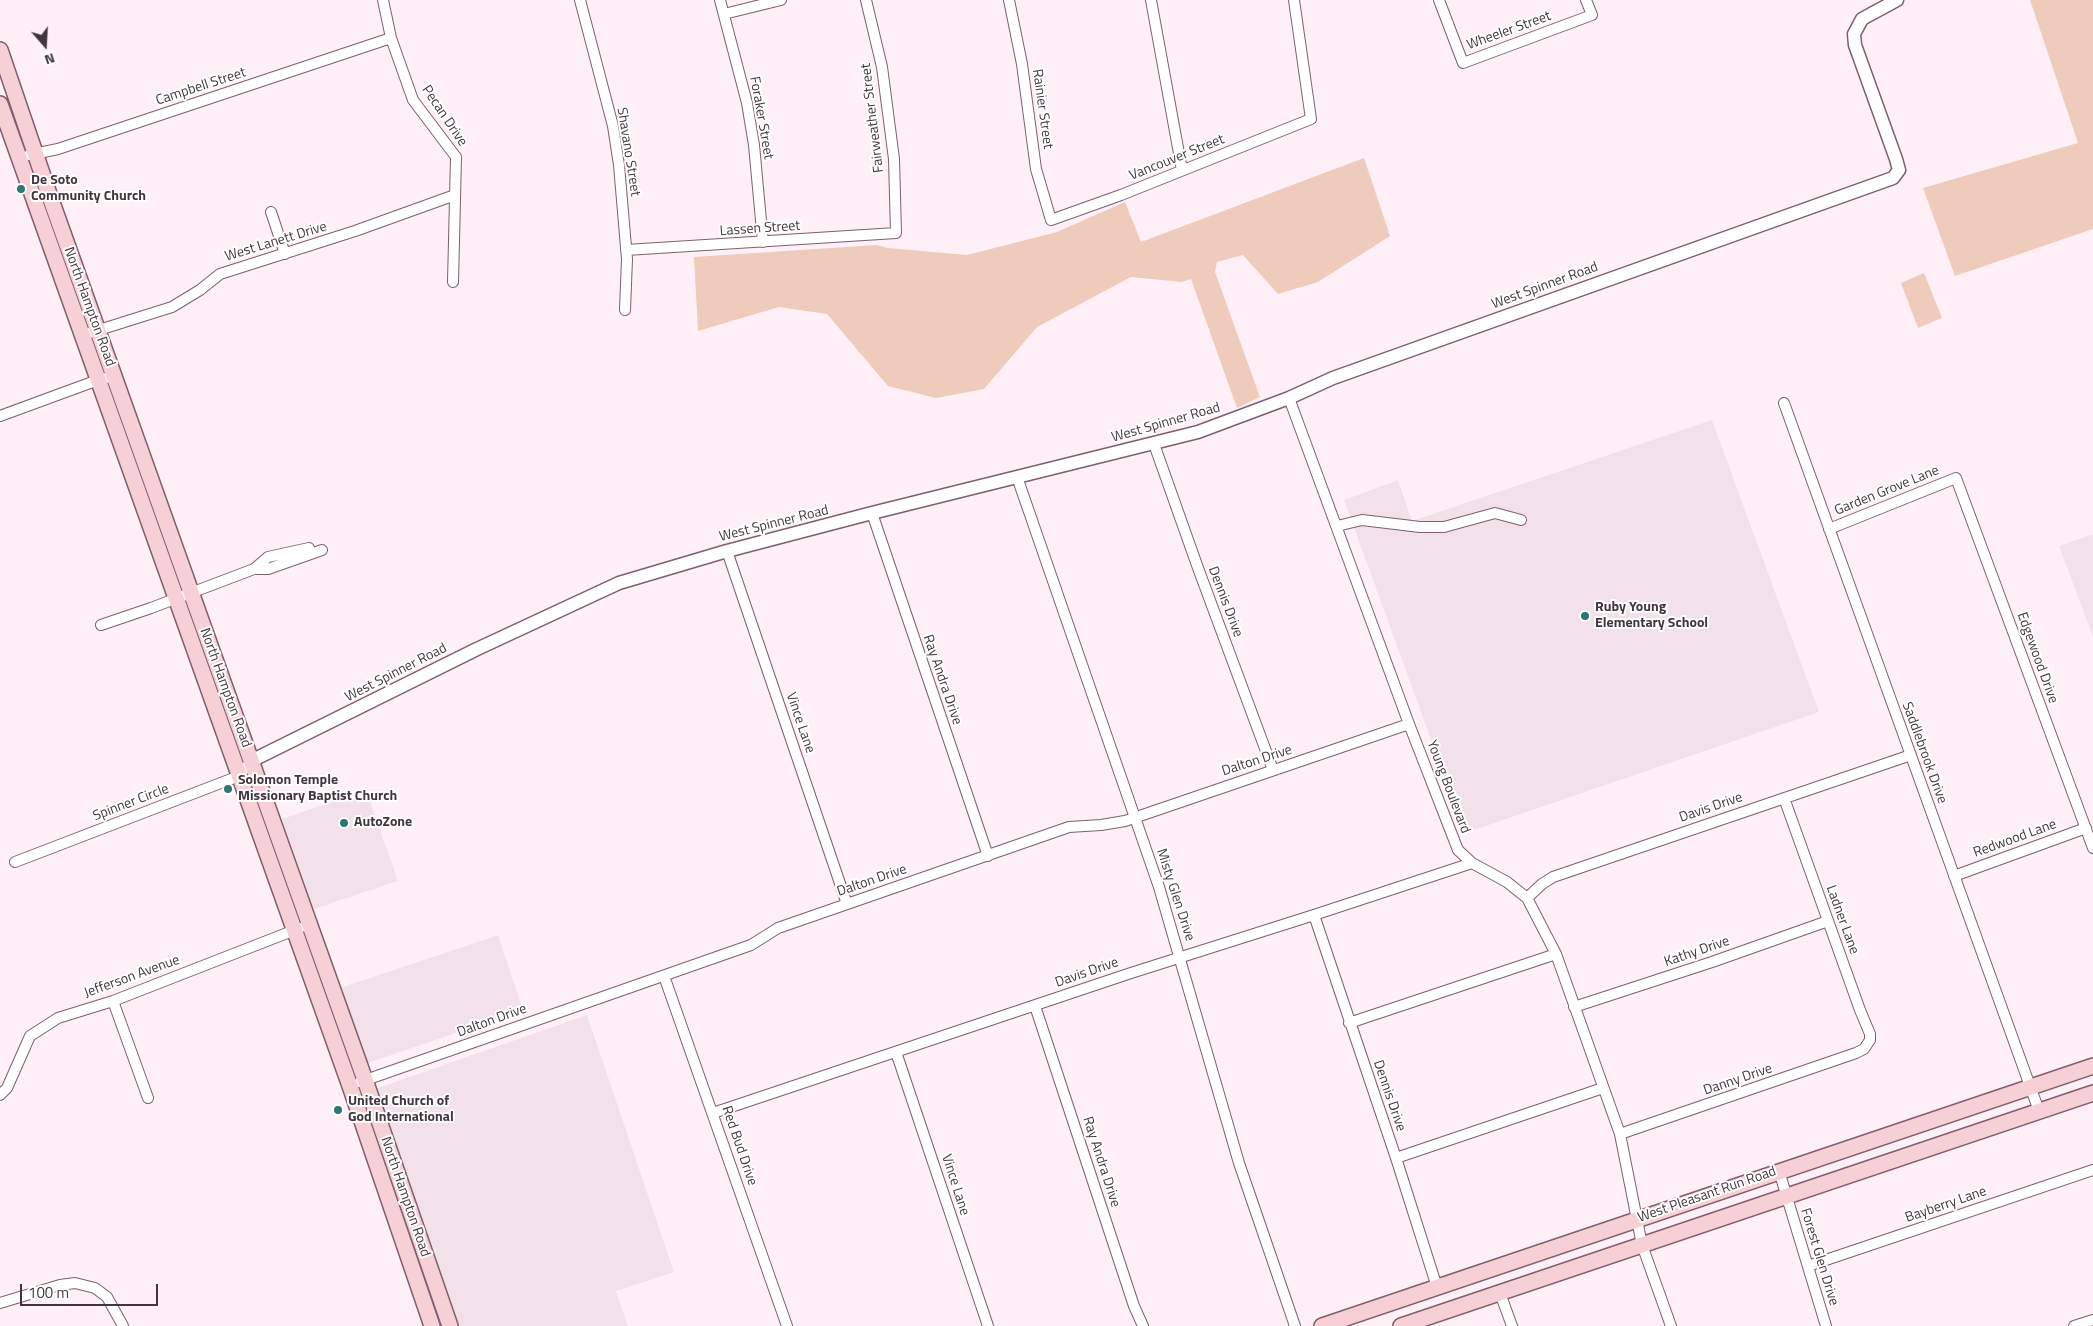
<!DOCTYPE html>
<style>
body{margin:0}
#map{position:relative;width:2093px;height:1326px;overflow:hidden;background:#fff0f8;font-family:"Titillium Web",sans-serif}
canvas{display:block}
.north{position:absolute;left:20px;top:20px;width:50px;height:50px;-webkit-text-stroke:4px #fff;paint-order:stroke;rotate:161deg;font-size:14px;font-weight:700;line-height:20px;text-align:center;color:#43353d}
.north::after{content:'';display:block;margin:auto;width:18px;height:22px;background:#43353d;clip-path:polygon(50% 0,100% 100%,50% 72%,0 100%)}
.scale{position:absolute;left:20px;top:1284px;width:138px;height:22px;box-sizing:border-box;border:2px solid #43353d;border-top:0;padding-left:6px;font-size:15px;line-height:18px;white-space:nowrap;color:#43353d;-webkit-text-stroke:4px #fff;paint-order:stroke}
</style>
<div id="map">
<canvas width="2093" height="1326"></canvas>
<div class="north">N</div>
<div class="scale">100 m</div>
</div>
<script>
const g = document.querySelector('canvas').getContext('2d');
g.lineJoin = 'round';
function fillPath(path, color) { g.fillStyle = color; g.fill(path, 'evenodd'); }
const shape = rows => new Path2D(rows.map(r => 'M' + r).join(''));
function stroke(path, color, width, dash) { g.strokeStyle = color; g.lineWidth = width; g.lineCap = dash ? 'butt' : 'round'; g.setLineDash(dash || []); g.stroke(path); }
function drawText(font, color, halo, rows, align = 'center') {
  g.font = font + ' "Titillium Web",sans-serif'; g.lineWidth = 4; g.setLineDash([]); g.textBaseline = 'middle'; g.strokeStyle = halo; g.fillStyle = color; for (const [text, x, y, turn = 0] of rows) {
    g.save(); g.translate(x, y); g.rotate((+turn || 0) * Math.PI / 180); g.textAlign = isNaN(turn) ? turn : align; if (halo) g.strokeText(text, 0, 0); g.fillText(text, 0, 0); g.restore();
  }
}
fillPath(shape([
 [1712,420,1819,712,1465,833,1344,500,1398,480,1412,521],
 [2093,534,2093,637,2059,546],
 [366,790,398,881,314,909,282,819],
 [498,935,523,1010,365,1064,337,989],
 [587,1015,674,1272,616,1291,628,1326,457,1326,375,1089]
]), '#f3e1ea');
fillPath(shape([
 [2030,0,2093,0,2093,229,1955,276,1923,188,2078,143],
 [1364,158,1390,236,1318,282,1278,294,1243,255,1217,262,1215,272,1260,397,1237,408,1191,279,1182,282,1131,277,1037,327,984,389,936,398,888,386,827,314,779,307,698,331,694,257,877,245,888,248,967,255,1057,232,1125,202,1141,242],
 [1924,273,1942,318,1918,328,1901,283]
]), '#eecbbb');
const minor = shape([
 [383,0,391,38,413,100,456,157,453,282],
 [580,0,613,126,619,165,627,259,625,310],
 [720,0,747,103,754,145,763,242],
 [1009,0,1022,64,1036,169,1051,220,1121,195,1311,119,1294,0],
 [1151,0,1182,170],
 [1439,0,1463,63,1592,15,1586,0],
 [724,14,781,0],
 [29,155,58,149,391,38],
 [271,212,285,254],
 [626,250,896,233,894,159,882,67,866,0],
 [83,335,172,307,200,290,220,274,355,231,455,195],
 [1289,398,1409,724,1458,850,1472,863,1507,882,1527,898,1556,954,1620,1134,1642,1245,1671,1326],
 [1784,403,2039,1111],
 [0,416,98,380,114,376],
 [1154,444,1198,568,1273,770],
 [1017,477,1159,887,1239,1163,1295,1326],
 [872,513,988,856],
 [1337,526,1362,520,1420,527,1444,527,1495,513,1521,520],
 [1829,529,1956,478,2093,848],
 [727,551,847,904],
 [254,569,268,557,309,548],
 [101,625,151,608,254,569,268,569,322,550],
 [15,862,239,776,251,761],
 [1954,876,2086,828],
 [1527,898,1542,884,1553,877,1911,755],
 [1314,915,1396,1158,1437,1287],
 [664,976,787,1326],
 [113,1001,148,1098],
 [1035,1006,1134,1306,1143,1326],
 [1574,1007,1712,962,1828,921],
 [1349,1023,1556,954],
 [896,1052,988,1326],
 [360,1082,751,945,778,928,1069,827,1101,825,1125,821,1409,724],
 [0,1095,7,1088,30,1036,58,1018,113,1001,300,928],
 [713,1113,1131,973,1314,915,1472,863],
 [1620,1134,1856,1053,1864,1049,1870,1040,1870,1034,1860,1010,1784,798],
 [1396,1158,1603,1088],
 [1779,1171,1826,1326],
 [1808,1266,2093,1170],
 [1500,1293,1512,1326],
 [0,1303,60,1285,75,1283,95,1288,107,1297,123,1326],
 [2074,1326,2093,1320]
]);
const tertiary = shape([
 [251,761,477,649,619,583,727,551,872,513,1198,432,1289,398,1333,378,1893,178,1899,170,1896,159,1855,45,1854,34,1862,19,1897,0]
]);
const secondary = shape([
 [0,50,49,194,365,1080,450,1326],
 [0,104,350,1086,432,1326],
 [1322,1326,2093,1066],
 [1401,1326,2093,1093]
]);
stroke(minor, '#7e5e6f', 12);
stroke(tertiary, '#7e5e6f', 15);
stroke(secondary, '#7e5e6f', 18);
stroke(minor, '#fff', 10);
stroke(tertiary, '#fff', 12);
stroke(secondary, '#f7d0d5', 15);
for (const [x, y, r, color] of [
 [21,189,5,"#2c7675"],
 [1585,616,5,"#2c7675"],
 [228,789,5,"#2c7675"],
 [344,823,5,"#2c7675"],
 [338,1110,5,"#2c7675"]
]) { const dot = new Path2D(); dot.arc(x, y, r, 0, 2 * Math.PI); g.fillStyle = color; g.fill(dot); stroke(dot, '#fff', 2); }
drawText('14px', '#43353d', '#fff', [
 ["Wheeler Street",1509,31,-20],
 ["Campbell Street",201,87,-18],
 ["Rainier Street",1042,109,82],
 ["Pecan Drive",444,116,56],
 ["Foraker Street",761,118,80],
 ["Fairweather Street",873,118,-97],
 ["Shavano Street",628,152,81],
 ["Vancouver Street",1177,158,-22],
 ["Lassen Street",760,229,-4],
 ["West Lanett Drive",276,242,-17],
 ["West Spinner Road",1545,286,-20],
 ["North Hampton Road",89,307,70],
 ["West Spinner Road",1166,423,-16],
 ["Garden Grove Lane",1887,491,-22],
 ["West Spinner Road",774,524,-14],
 ["Dennis Drive",1225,602,69],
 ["Edgewood Drive",2037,658,70],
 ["West Spinner Road",396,673,-27],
 ["Ray Andra Drive",942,680,71],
 ["North Hampton Road",225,688,70],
 ["Vince Lane",800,723,71],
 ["Saddlebrook Drive",1924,753,70],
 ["Dalton Drive",1257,761,-18],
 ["Young Boulevard",1448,787,69],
 ["Spinner Circle",131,803,-21],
 ["Davis Drive",1711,808,-19],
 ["Redwood Lane",2015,839,-20],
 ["Dalton Drive",872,881,-19],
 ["Misty Glen Drive",1175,895,72],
 ["Ladner Lane",1842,920,70],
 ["Kathy Drive",1697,952,-19],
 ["Davis Drive",1087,973,-19],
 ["Jefferson Avenue",132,977,-20],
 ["Dalton Drive",492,1021,-20],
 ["Danny Drive",1738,1080,-19],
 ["Dennis Drive",1389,1096,71],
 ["Red Bud Drive",739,1146,71],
 ["Ray Andra Drive",1101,1162,72],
 ["Vince Lane",955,1185,72],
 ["West Pleasant Run Road",1707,1195,-19],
 ["North Hampton Road",405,1197,71],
 ["Bayberry Lane",1946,1205,-19],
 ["Forest Glen Drive",1819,1257,73]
]);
drawText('bold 14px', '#43353d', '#fff', [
 ["De Soto",31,181],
 ["Community Church",31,197],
 ["Ruby Young",1595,608],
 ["Elementary School",1595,624],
 ["Solomon Temple",238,781],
 ["Missionary Baptist Church",238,797],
 ["AutoZone",354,823],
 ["United Church of",348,1102],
 ["God International",348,1118]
], 'left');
</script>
